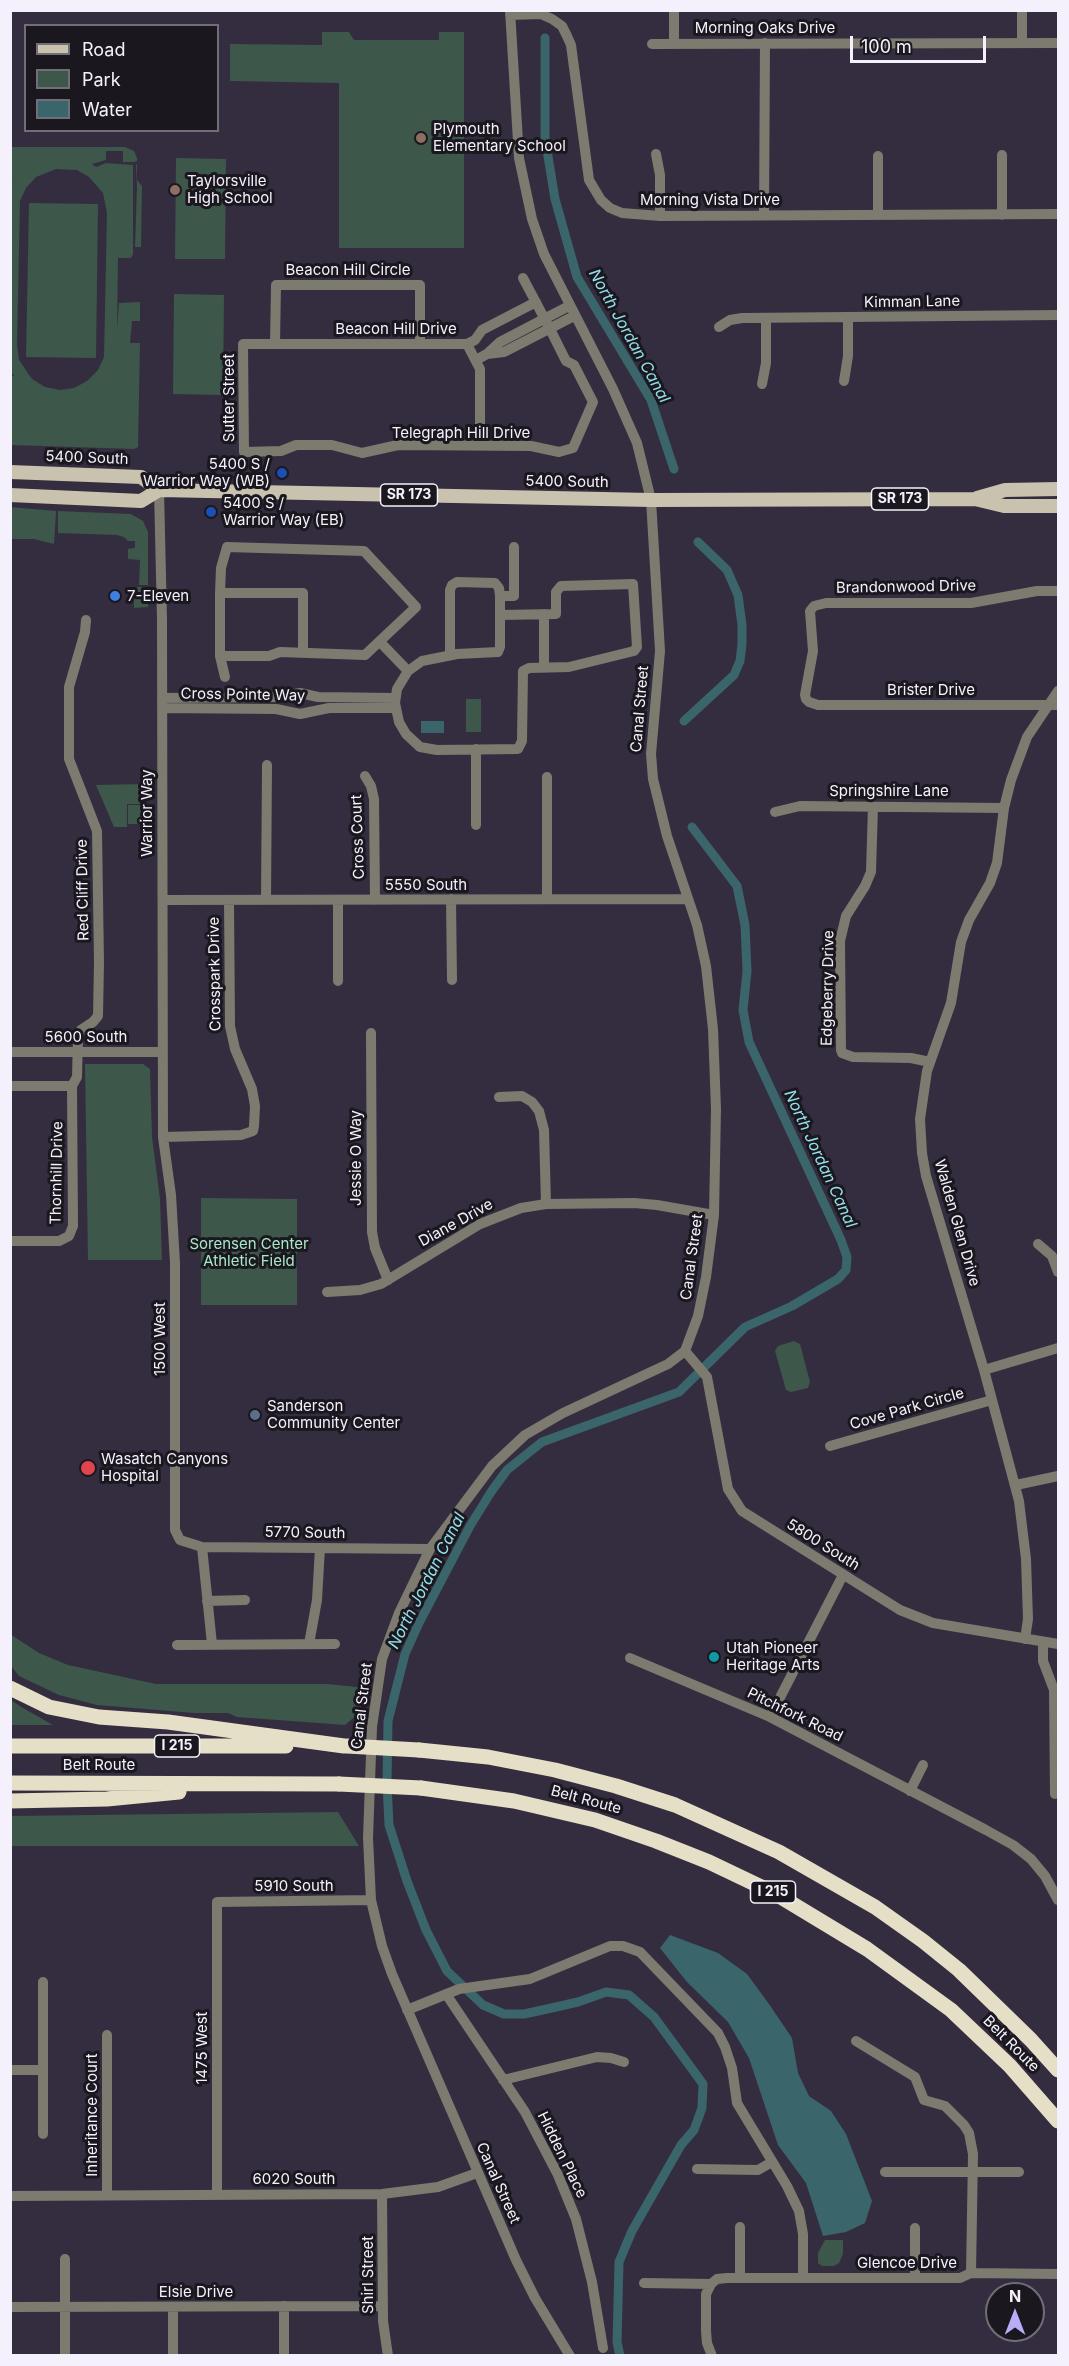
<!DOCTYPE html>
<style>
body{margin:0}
#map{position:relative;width:1069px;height:2366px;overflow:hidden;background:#342d3f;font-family:Inter,sans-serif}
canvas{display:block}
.frame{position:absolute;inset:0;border:12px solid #f5f1fc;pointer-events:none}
.legend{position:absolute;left:24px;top:24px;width:195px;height:108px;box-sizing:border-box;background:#1b171f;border:2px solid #726e77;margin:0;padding:8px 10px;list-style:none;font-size:18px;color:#f5f1fc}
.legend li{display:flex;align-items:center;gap:12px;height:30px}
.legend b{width:30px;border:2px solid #726e77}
.north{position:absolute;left:985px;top:2282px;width:60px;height:60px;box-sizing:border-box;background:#1b171f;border:2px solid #726e77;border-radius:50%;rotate:0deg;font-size:16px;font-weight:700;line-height:24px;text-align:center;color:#f5f1fc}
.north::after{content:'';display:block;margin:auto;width:21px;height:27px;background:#b6acf8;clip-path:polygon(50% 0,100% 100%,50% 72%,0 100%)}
.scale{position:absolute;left:850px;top:36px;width:136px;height:27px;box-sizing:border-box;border:3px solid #f5f1fc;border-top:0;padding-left:8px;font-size:18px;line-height:21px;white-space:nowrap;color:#f5f1fc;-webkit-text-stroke:4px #1b171f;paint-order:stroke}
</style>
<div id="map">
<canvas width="1069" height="2366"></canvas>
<div class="frame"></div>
<ul class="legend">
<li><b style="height:8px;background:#c8c2af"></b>Road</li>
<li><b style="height:16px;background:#3d574a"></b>Park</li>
<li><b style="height:16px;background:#3a656a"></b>Water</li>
</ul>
<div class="north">N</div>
<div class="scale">100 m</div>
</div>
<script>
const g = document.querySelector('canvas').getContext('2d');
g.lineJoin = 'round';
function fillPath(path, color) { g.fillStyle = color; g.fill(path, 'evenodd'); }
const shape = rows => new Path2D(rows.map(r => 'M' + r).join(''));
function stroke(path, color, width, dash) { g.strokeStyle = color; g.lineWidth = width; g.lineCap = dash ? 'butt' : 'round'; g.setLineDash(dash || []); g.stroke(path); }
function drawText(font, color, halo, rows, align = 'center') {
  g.font = font + ' Inter,sans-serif'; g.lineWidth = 6; g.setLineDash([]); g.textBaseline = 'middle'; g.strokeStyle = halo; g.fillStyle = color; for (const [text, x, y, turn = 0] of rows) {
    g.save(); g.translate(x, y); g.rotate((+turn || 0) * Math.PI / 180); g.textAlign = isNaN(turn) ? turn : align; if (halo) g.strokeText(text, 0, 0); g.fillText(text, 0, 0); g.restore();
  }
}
fillPath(shape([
 [322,32,349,32,354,40,439,40,439,32,464,32,464,248,339,248,339,83,230,81,230,44,322,45],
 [11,147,125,147,134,151,137,158,137,161,134,162,123,162,123,151,106,151,106,160,92,164,96,167,106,163,133,165,133,254,131,258,118,258,117,329,119,303,140,302,140,321,132,321,130,343,140,343,138,447,134,449,11,445,10,376,14,376,10,370,10,181,14,180,11,180],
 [56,169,77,170,89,177,103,193,107,213,104,357,98,370,87,381,74,388,60,390,45,387,32,379,19,360,17,345,20,201,26,188,36,177],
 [176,158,226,159,225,259,175,259],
 [137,164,137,180,142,186,141,247,135,247,137,186,136,165],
 [29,203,98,204,96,358,26,357],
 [174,294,224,295,223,395,173,394],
 [10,507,56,511,54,544,34,539,11,539],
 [58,511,131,514,143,521,148,532,148,585,139,585,140,560,128,559,128,549,135,548,135,541,128,541,124,537,117,535,58,533],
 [134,587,149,587,148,607,134,608],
 [466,699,481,699,481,732,466,732],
 [145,784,145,804,127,804,127,827,114,827,96,785],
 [128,805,142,805,142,824,128,824],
 [85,1064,143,1064,150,1069,152,1137,160,1199,162,1260,88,1260],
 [201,1198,297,1199,297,1305,201,1305],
 [794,1341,800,1344,810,1382,808,1388,791,1392,786,1390,775,1351,778,1346],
 [10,1634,39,1653,68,1665,156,1684,327,1684,367,1688,359,1713,345,1725,237,1717,228,1713,194,1713,97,1705,59,1695,19,1676,11,1666],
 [11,1700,23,1708,53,1725,11,1725],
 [338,1812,359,1846,11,1846,11,1816],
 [825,2240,843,2240,843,2254,839,2263,834,2266,822,2266,818,2263,818,2253]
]), '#3d574a');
fillPath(shape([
 [421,721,444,721,444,733,421,733],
 [670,1935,718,1953,747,1974,769,2004,792,2038,798,2073,809,2096,831,2111,846,2134,872,2201,865,2223,846,2232,823,2236,806,2183,778,2145,749,2058,728,2022,687,1982,660,1948]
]), '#3a656a');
stroke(shape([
 [545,38,545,138,555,199,577,277,651,400,674,469],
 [684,721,734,675,740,661,742,644,742,625,738,595,727,570,698,542],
 [620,2356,617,2342,619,2262,632,2231,681,2145,694,2130,702,2108,703,2084,654,2017,629,1995,606,1992,578,2002,547,2009,524,2014,504,2014,483,2005,447,1971,426,1930,407,1881,389,1825,387,1784,388,1721,405,1654,419,1623,470,1526,491,1492,507,1470,542,1442,679,1392,745,1327,792,1306,838,1279,846,1270,847,1257,841,1240,749,1042,743,1010,747,971,745,925,737,886,692,827]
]), '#3a656a', 9);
stroke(shape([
 [510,10,519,158,532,219,544,254,613,389,637,443,651,500,660,651,651,754,653,779,667,836,697,925,706,966,713,1029,716,1109,714,1215,706,1277,698,1316,685,1351,668,1364,563,1413,525,1435,492,1466,430,1549,399,1613,382,1659,372,1727,368,1838,371,1900,382,1946,392,1974,516,2260,535,2298,570,2356],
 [1022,10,1022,42],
 [510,15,541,14,552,19,562,26,567,36,571,45,589,180,601,200,610,208,622,213,660,216,1058,214],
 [652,44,1058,43],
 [674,44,674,10],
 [656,154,660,175,660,216],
 [1002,155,1002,215],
 [878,156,878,215],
 [764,215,765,43],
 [523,278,550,329,566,361,574,365,593,402,573,448,559,452,531,446,398,445,362,453,332,445,296,445,281,451,244,452,243,344,467,344,475,340,482,330,536,302],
 [719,327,730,320,742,318,1058,315],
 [275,344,276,285,420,285,420,344],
 [467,344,480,369,480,445],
 [487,354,504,352,574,316],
 [476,360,487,354,500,342,569,306],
 [844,381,848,356,848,317],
 [762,384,766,363,766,318],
 [159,490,162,619,163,1137,171,1195,175,1263,175,1530,180,1540,202,1547,430,1549],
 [1058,591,1037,591,971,603,826,603,814,606,810,611,813,651,805,695,806,699,809,702,818,705,1058,705],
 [220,593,303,593,303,652],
 [544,614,544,668],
 [500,615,556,614,556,592,561,586,633,584,637,647,634,651,569,667,529,668,523,671,522,741,518,749,437,750,420,747,406,734,399,722,395,703,397,689,408,671,422,661,457,654,498,652,500,647,500,596,514,596,514,547],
 [381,643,408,671],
 [450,655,450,590,452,585,457,582,495,583,499,588,500,596],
 [220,656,269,656,280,652,365,655,416,607,364,551,227,547,221,568,220,593,220,656,225,677],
 [162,698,281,697,300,693,318,697,395,698],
 [162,708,276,709,300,714,329,708,395,708],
 [365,776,371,786,374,799,375,900],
 [547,777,547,899],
 [873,806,871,872,865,886,846,916,840,941,841,1050,842,1053,853,1057,911,1058,930,1062],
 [775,812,800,806,1004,808],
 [476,825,476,749],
 [451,899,452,980],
 [163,900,688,899],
 [266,900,267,765],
 [338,900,338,981],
 [371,1033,372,1232,375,1248,388,1280],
 [10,1052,162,1052],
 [10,1086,72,1086],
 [499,1097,522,1096,532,1102,539,1111,544,1130,546,1204],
 [163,1137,241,1135,253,1131,254,1126,255,1106,252,1089,235,1049,230,1026,229,900],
 [10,1241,59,1241,69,1236,73,1226,72,1086,77,1077,78,1037,81,1030,93,1022,98,1016,99,963,97,831,69,759,69,687,85,632,86,620],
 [1038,1244,1052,1256,1058,1272],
 [327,1292,360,1290,381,1284,480,1224,521,1208,546,1204,634,1203,657,1205,714,1215],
 [685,1351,707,1377,728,1489,742,1511,900,1610,933,1623,1058,1644],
 [984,1370,1058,1348],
 [830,1446,992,1400],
 [1016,1485,1058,1476],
 [202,1547,212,1644],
 [207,1601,245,1600],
 [1025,1639,1028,1619,1026,1559,1019,1501,984,1370,926,1176,922,1153,920,1119,927,1071,951,1003,961,942,969,920,990,883,997,863,1004,808,1011,780,1027,737,1058,691],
 [1043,1642,1043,1661,1054,1690,1055,1794],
 [309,1644,317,1600,320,1548],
 [177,1645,335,1644],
 [630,1658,770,1717,986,1830,1013,1845,1031,1859,1045,1876,1058,1900],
 [770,1717,843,1575],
 [910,1791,923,1765],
 [43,1982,43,2134],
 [446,1994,525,2112,558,2175,576,2219,592,2282,603,2348],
 [407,2010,459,1989,530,1979,610,1946,623,1946,640,1952,718,2033,725,2047,732,2068,737,2103,787,2186,799,2211,803,2234,803,2278],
 [10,2070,43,2070],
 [503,2080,597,2057,611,2058,624,2062],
 [697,2169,758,2170,772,2162],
 [885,2172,1019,2172],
 [217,2194,217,1902,371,1900],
 [382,2194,383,2321,388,2356],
 [107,2195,107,2035],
 [10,2196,382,2194,438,2187,477,2173],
 [740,2227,740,2278],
 [915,2228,915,2278],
 [65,2259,65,2356],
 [971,2273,1058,2274],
 [644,2283,711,2284,717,2279,727,2278,960,2278,971,2273,973,2154,969,2133,964,2125,945,2106,924,2100,915,2077,856,2041],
 [711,2284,706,2294,706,2331,707,2343,712,2356],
 [10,2307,382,2306],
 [173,2307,173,2356],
 [284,2356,284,2306]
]), '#7d7a70', 10);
stroke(shape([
 [10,472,141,477,159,490],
 [10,495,141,501,159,490,651,500,975,499,1004,506,1058,506],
 [977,498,1005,490,1058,489]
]), '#c8c2af', 14);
stroke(shape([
 [10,1688,49,1707,99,1717,168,1722,344,1746],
 [10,1746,286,1746],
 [419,1750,488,1757,555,1770,616,1786,675,1805,779,1852,875,1907,923,1941,959,1970,1031,2040,1058,2070],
 [10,1783,339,1784],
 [421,1788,514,1801,595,1820,656,1841,709,1862,776,1894,867,1949,951,2010,1010,2066,1058,2121],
 [10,1801,107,1799,179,1792]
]), '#e6dfc7', 15);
stroke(shape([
 [347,1746,419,1750],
 [339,1784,421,1788]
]), '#e6dfc7', 15);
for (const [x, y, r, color] of [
 [421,138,6,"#8d6e63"],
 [175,190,6,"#8d6e63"],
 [282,473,6,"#1a4fb4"],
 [211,512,6,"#1a4fb4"],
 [115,596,6,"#3f7fe0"],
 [255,1415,6,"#5c6f8a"],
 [88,1468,8,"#e0444e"],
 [714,1657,6,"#0f9aa8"]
]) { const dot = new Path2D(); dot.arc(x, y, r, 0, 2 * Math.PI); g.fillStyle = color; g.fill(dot); stroke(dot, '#1b171f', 2); }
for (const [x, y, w] of [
 [409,495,57],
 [900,499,57],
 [177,1746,45],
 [773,1892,45]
]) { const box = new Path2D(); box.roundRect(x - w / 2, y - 11, w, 22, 4.5); g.fillStyle = '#1b171f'; g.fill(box); stroke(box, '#f5f1fc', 1.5); }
drawText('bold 14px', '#f5f1fc', null, [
 ["SR 173",409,495],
 ["SR 173",900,499],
 ["I 215",177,1746],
 ["I 215",773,1892]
]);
drawText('15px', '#f5f1fc', '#1b171f', [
 ["Morning Oaks Drive",765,28],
 ["Morning Vista Drive",710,200],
 ["Beacon Hill Circle",348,270],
 ["Kimman Lane",912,302,-1],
 ["Beacon Hill Drive",396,329],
 ["Sutter Street",229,398,-90],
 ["Telegraph Hill Drive",461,433],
 ["5400 South",87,458,2],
 ["5400 South",567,482,1],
 ["Brandonwood Drive",906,587,-1],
 ["Brister Drive",931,690],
 ["Cross Pointe Way",243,695,1],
 ["Canal Street",640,709,-85],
 ["Springshire Lane",889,791],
 ["Warrior Way",147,813,-90],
 ["Cross Court",358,837,-92],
 ["5550 South",426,885],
 ["Red Cliff Drive",83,890,-91],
 ["Crosspark Drive",215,974,-91],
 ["Edgeberry Drive",828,988,-89],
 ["5600 South",86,1037],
 ["Jessie O Way",356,1158,-90],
 ["Thornhill Drive",57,1173,-89],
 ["Diane Drive",456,1223,-29],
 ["Walden Glen Drive",957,1223,74],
 ["Canal Street",692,1257,-82],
 ["1500 West",160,1339,-90],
 ["Cove Park Circle",907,1409,-16],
 ["5770 South",305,1533,1],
 ["5800 South",823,1545,32],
 ["Canal Street",362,1706,-83],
 ["Pitchfork Road",795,1715,26],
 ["Belt Route",99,1765],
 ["Belt Route",586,1800,15],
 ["5910 South",294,1886],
 ["Belt Route",1011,2044,45],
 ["1475 West",202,2048,-90],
 ["Inheritance Court",92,2115,-90],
 ["Hidden Place",562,2155,64],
 ["6020 South",294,2179],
 ["Canal Street",498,2183,66],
 ["Glencoe Drive",907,2263],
 ["Shirl Street",368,2275,-90],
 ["Elsie Drive",196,2292]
]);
drawText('15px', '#f5f1fc', '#1b171f', [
 ["Plymouth",433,129],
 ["Elementary School",433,146],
 ["Taylorsville",187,181],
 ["High School",187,198],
 ["5400 S /",270,464,"right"],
 ["Warrior Way (WB)",270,481,"right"],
 ["5400 S /",223,503],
 ["Warrior Way (EB)",223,520],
 ["7-Eleven",127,596],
 ["Sanderson",267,1406],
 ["Community Center",267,1423],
 ["Wasatch Canyons",101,1459],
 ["Hospital",101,1476],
 ["Utah Pioneer",726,1648],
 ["Heritage Arts",726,1665]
], 'left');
drawText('15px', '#a7e8c8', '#1b171f', [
 ["Sorensen Center",249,1244],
 ["Athletic Field",249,1261]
]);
drawText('italic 16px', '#91e0ea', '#1b171f', [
 ["North Jordan Canal",629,336,61],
 ["North Jordan Canal",820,1159,65],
 ["North Jordan Canal",427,1581,-63]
]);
</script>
